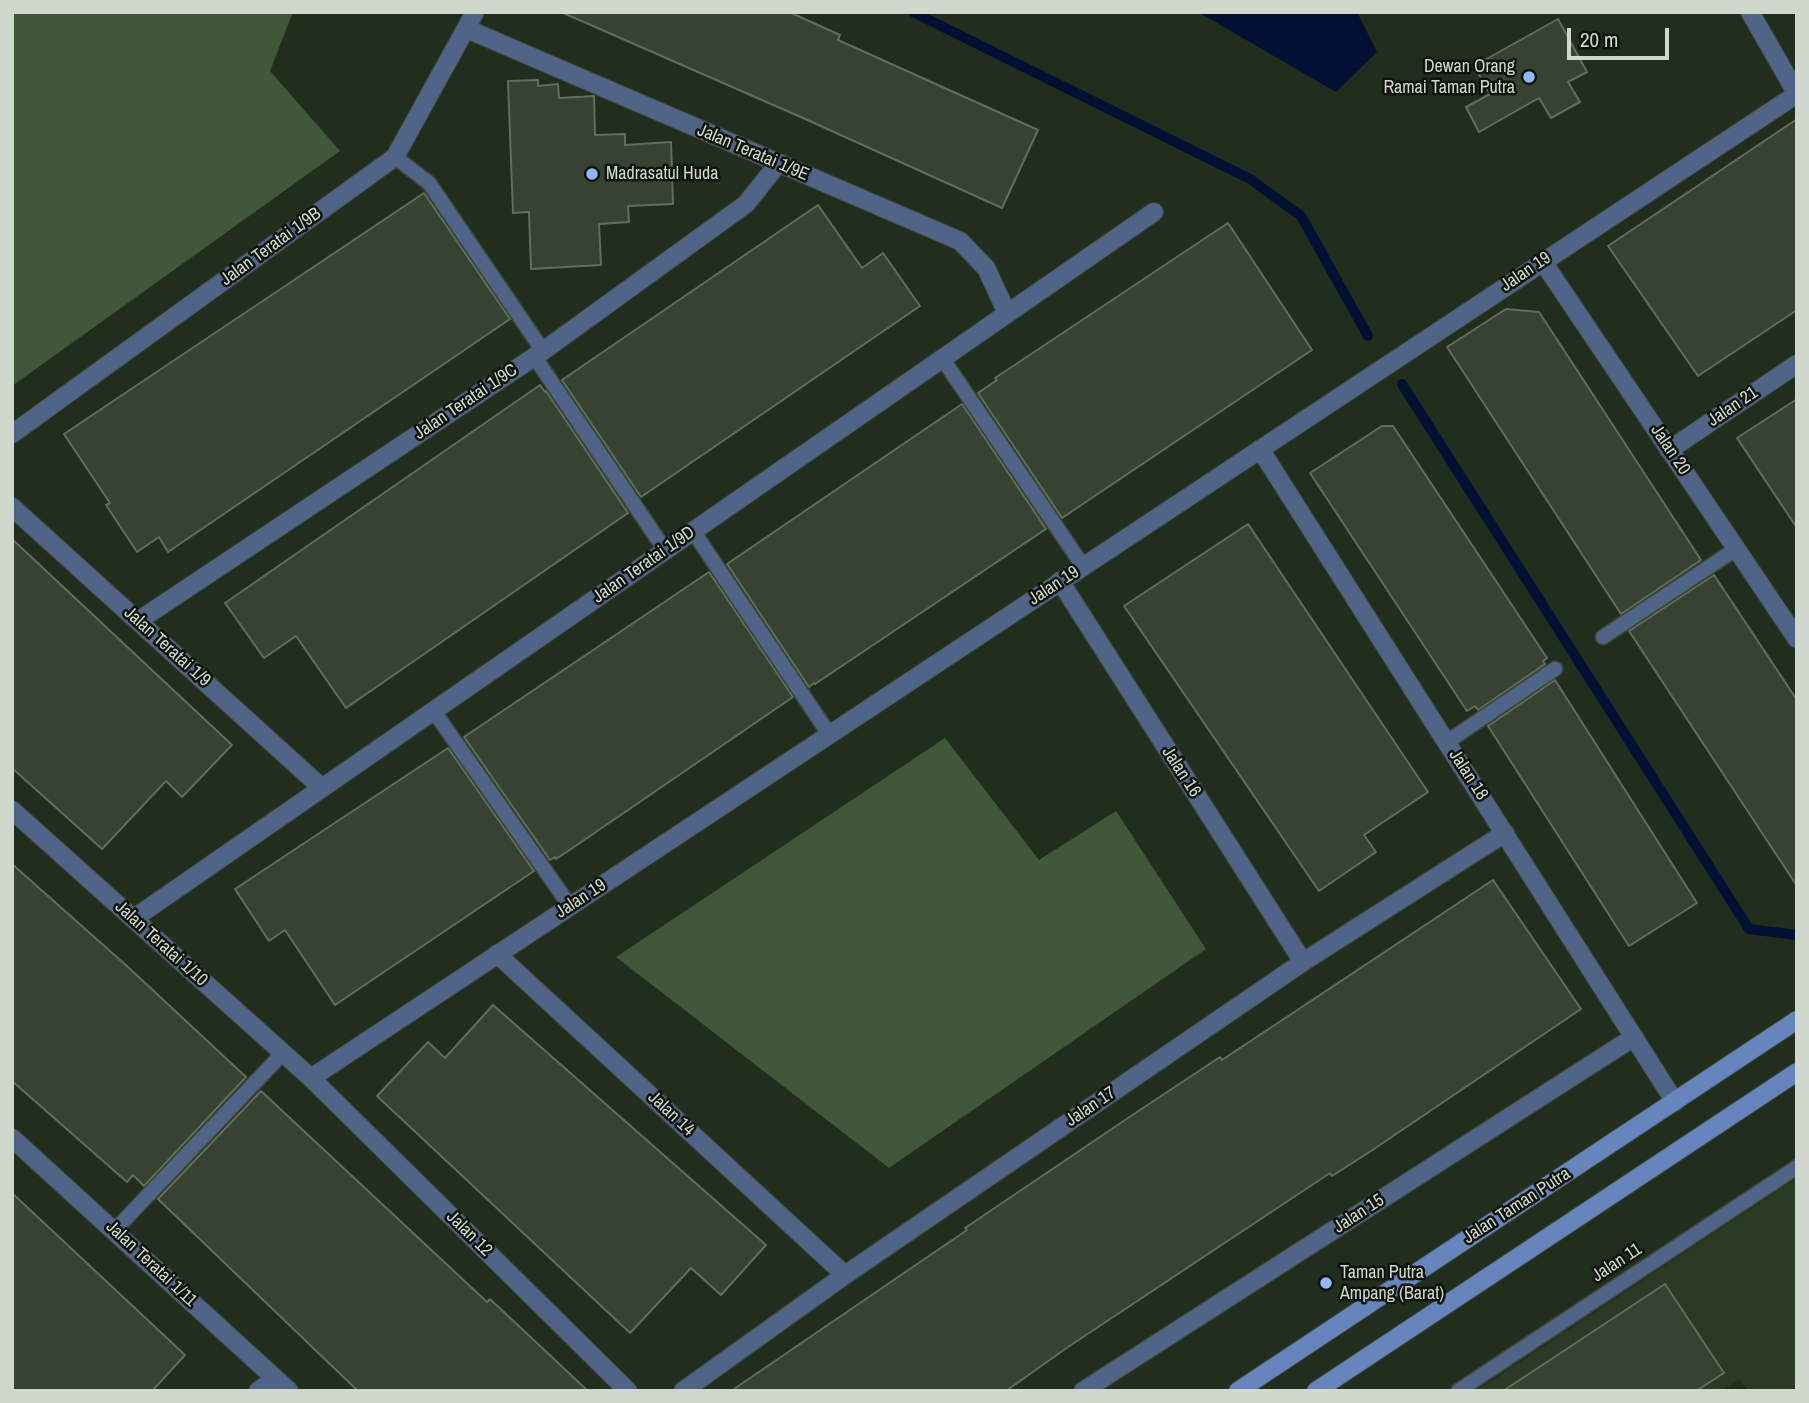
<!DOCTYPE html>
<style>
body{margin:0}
#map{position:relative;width:1809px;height:1403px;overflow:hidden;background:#212d1d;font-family:"Archivo Narrow",sans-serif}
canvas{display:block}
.frame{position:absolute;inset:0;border:14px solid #d0d8ce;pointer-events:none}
.scale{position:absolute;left:1567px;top:28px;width:102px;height:32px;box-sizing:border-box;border:4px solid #d0d8ce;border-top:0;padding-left:9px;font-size:21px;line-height:24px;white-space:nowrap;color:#d0d8ce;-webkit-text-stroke:5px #0e130c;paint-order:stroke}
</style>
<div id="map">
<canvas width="1809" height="1403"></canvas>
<div class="frame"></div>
<div class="scale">20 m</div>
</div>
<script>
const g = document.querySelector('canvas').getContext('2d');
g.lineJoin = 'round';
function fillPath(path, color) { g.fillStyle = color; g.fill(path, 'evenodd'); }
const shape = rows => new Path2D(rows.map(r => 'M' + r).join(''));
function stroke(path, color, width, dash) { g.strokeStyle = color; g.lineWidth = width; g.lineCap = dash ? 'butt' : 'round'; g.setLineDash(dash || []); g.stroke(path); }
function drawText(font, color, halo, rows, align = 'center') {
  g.font = font + ' "Archivo Narrow",sans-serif'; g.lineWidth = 5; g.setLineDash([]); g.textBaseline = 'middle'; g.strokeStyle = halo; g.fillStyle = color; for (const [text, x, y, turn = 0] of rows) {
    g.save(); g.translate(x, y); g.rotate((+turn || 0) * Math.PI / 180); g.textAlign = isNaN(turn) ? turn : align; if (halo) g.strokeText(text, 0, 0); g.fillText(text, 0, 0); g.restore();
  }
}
fillPath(shape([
 [1797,1178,1797,1391,1748,1391,1739,1379,1721,1391,1476,1391]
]), '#2a3a25');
fillPath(shape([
 [12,12,293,12,270,71,340,151,12,386],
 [945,738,1039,860,1116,811,1206,949,889,1168,616,957]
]), '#405839');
fillPath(shape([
 [1198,12,1357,12,1377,52,1336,92]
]), '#011033');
stroke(shape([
 [913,12,1250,179,1301,216,1368,336],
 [1402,384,1749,929,1797,935]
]), '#011033', 10);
const building = shape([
 [561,12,789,12,840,35,838,40,1038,130,1002,208,803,118,561,12],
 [1558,19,1587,72,1568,82,1580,102,1551,118,1539,98,1479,132,1466,107,1490,94,1474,66,1558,19],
 [538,80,538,86,558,84,559,98,594,96,595,135,625,134,625,145,671,142,673,204,628,206,629,222,599,224,601,265,531,269,529,212,513,213,508,81,538,80],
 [1797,119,1797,310,1698,376,1608,246,1797,119],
 [424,193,510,319,168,552,159,537,137,552,106,505,110,503,64,434,424,193],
 [818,205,862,268,883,253,920,306,641,497,562,380,818,205],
 [1228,223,1312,350,1062,518,978,393,997,380,995,378,1228,223],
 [1506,309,1539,312,1701,560,1621,614,1447,347,1506,309],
 [540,385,545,392,546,391,628,513,346,708,296,636,264,658,225,603,540,385],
 [1797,399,1797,528,1737,438,1797,399],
 [962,404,1046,529,815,684,814,683,809,687,727,564,962,404],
 [1382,426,1393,426,1547,658,1543,661,1545,664,1478,710,1475,706,1467,711,1310,473,1382,426],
 [1248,524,1428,792,1364,835,1376,852,1319,891,1124,606,1248,524],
 [12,539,232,745,182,797,166,781,102,849,12,768,12,539],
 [709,572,793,697,574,847,556,859,555,857,550,860,464,737,709,572],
 [1714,575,1797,700,1797,886,1629,631,1714,575],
 [1555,680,1697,903,1629,946,1488,726,1555,680],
 [448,748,534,871,335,1005,285,930,269,941,235,889,448,748],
 [12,864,128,967,246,1077,144,1186,133,1175,127,1182,12,1081,12,864],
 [1493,880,1581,1009,1371,1151,1332,1176,1330,1173,1068,1347,1006,1391,731,1391,967,1230,965,1228,1131,1116,1220,1057,1222,1060,1493,880],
 [493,1005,766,1245,721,1295,691,1268,630,1333,377,1096,428,1042,445,1058,493,1005],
 [261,1091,487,1302,490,1299,588,1391,358,1391,158,1199,261,1091],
 [12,1193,185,1355,152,1391,12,1391,12,1193],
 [1665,1284,1724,1373,1696,1391,1503,1391,1665,1284]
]);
fillPath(building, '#364232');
stroke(building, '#616e5c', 2);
const lane = shape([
 [395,157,429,183,543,351],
 [534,356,665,550],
 [942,358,1083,566],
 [693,531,829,734],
 [1603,637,1736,549],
 [433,710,570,906],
 [1447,742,1555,669],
 [114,1231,283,1053],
 [1458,1391,1797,1167]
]);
const street = shape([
 [467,29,960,241,986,268,1007,313],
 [1543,262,1797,639],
 [12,434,395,157,475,12],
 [1260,449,1675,1102],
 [1669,450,1797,364],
 [12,507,322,788],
 [1060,581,1303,962],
 [138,621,543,351,746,204,778,164],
 [12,810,311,1078,628,1391],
 [133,919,1154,212],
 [497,954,845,1275],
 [311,1078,1797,94,1750,12],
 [12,1138,289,1391],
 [258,1391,275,1379],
 [683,1391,845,1275,1303,962,1505,833],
 [1083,1391,1634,1037]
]);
const secondary = shape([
 [1238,1391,1797,1020],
 [1316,1391,1797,1072]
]);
stroke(lane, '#3d4839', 17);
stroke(street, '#3d4839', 20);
stroke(secondary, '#3d4839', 20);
stroke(lane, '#506487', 14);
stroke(street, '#506487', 18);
stroke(secondary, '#6685bc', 18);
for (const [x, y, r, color] of [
 [1529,77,7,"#90b8fd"],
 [592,174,7,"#90b8fd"],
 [1326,1283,7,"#90b8fd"]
]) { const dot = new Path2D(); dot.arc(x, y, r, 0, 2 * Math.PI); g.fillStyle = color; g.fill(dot); stroke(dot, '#0e130c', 2.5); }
drawText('18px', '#d0d8ce', '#0e130c', [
 ["Dewan Orang",1515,67,"right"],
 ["Ramai Taman Putra",1515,88,"right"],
 ["Madrasatul Huda",606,174],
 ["Taman Putra",1340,1273],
 ["Ampang (Barat)",1340,1294]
], 'left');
drawText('18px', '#d0d8ce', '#0e130c', [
 ["Jalan Teratai 1/9E",753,153,23],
 ["Jalan Teratai 1/9B",271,247,-36],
 ["Jalan 19",1526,272,-34],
 ["Jalan Teratai 1/9C",466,402,-34],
 ["Jalan 21",1733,407,-34],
 ["Jalan 20",1670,450,56],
 ["Jalan Teratai 1/9D",644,565,-35],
 ["Jalan 19",1054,586,-33],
 ["Jalan Teratai 1/9",167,647,42],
 ["Jalan 16",1181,772,57],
 ["Jalan 18",1468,775,57],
 ["Jalan 19",581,899,-33],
 ["Jalan Teratai 1/10",161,944,42],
 ["Jalan 17",1091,1107,-34],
 ["Jalan 14",671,1114,43],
 ["Jalan Taman Putra",1517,1206,-33],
 ["Jalan 15",1359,1214,-33],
 ["Jalan 12",469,1234,45],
 ["Jalan 11",1617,1263,-33],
 ["Jalan Teratai 1/11",151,1264,43]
]);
</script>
